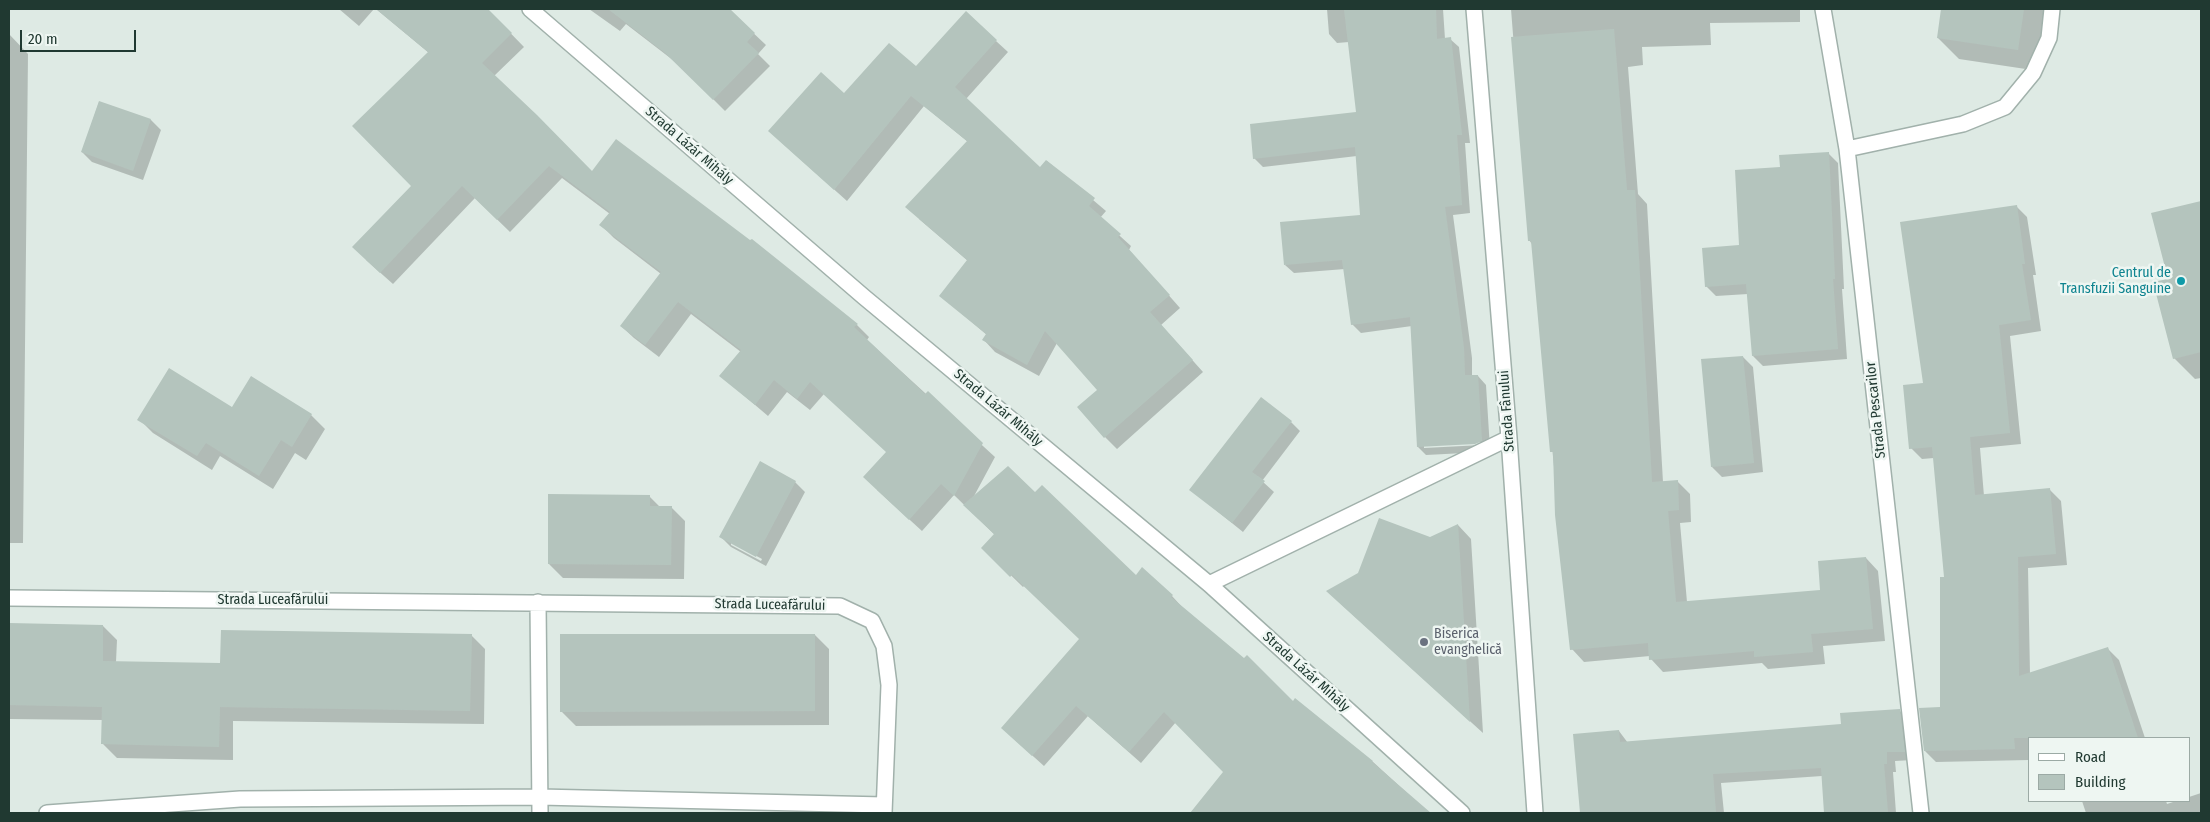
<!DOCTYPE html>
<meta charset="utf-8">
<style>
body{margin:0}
#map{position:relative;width:2210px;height:822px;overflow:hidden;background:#deeae4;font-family:"Fira Sans Condensed",sans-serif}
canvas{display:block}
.frame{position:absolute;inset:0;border:10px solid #203931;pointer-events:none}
.legend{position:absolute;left:2028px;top:737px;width:162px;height:65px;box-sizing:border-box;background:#eef6f2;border:1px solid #9caaa5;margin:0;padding:6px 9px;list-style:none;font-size:15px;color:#203931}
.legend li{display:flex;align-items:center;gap:10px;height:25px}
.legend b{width:25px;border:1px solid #9caaa5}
.scale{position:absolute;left:20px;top:30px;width:116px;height:22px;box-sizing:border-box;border:2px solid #203931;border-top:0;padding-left:6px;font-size:15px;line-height:18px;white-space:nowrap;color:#203931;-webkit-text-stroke:4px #eef6f2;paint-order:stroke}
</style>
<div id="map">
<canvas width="2210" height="822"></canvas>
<div class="frame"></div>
<ul class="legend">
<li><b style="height:6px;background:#fff"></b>Road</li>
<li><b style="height:14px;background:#b4c4bd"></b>Building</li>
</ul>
<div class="scale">20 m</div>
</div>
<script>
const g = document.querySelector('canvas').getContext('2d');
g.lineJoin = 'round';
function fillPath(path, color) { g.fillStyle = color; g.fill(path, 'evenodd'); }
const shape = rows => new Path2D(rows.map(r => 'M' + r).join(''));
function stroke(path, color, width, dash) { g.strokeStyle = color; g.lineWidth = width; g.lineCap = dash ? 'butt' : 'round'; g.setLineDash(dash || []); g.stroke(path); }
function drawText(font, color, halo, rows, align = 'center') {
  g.font = font + ' "Fira Sans Condensed",sans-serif'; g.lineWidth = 5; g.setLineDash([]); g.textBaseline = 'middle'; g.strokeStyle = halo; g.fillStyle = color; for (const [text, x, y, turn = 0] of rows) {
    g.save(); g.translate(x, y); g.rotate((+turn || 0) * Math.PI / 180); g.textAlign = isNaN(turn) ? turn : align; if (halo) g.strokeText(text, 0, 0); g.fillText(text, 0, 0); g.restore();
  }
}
fillPath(shape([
 [339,9,374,9,359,26],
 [376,9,487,9,524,47,494,76,592,173,857,325,869,337,867,340,995,457,973,498,1035,493,1136,576,1172,596,1183,608,1293,703,1372,761,1429,813,1192,813,1225,772,1176,722,1141,763,1088,716,1044,766,1014,739,1080,639,1025,585,1023,587,983,548,995,535,954,495,922,531,877,490,887,452,824,394,810,410,787,392,768,416,721,376,741,352,691,314,659,357,634,338,621,326,661,274,614,238,601,225,610,214,562,178,510,232,475,198,393,284,366,260,412,186,429,53],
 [589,9,732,9,730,11,766,45,758,54,770,66,725,111,678,64,626,24,620,31],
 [1327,9,1443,9,1445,39,1450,39,1459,47,1470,143,1465,143,1470,213,1453,215,1472,358,1472,376,1478,376,1486,385,1490,449,1484,452,1426,455,1418,447,1412,326,1361,333,1352,324,1345,269,1294,273,1285,265,1361,217,1357,156,1263,167,1254,158,1358,114,1349,42,1337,43,1329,34],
 [1482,442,1482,445,1424,448,1424,446],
 [1511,9,1800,9,1800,22,1710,23,1711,45,1642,47,1643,65,1628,67,1638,194,1647,204,1663,482,1678,482,1690,494,1691,522,1680,523,1687,602,1822,591,1866,558,1878,571,1885,641,1823,646,1825,664,1768,669,1762,663,1663,672,1651,659,1650,656,1584,662,1572,649,1532,244,1529,240],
 [1942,9,2048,9,2039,71,1959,59,1938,38],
 [9,34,28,54,23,543,9,543],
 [996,41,1008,52,966,99,1040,169,1047,161,1106,211,1100,218,1131,246,1129,250,1180,308,1161,325,1203,372,1117,449,1105,437,1098,390,1057,343,1039,376,995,352,984,340,987,335,941,296,968,261,919,219,968,142,924,106,847,201,781,142,844,94],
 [99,102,151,120,161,130,143,180,92,162,82,152],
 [1828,153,1838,163,1844,289,1842,289,1847,359,1763,366,1753,356,1748,294,1716,296,1706,286,1740,246,1781,168],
 [2201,202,2201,378,2195,379,2174,358,2169,280,2152,214],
 [2016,206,2027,217,2036,275,2033,275,2041,331,2010,336,2021,444,1980,448,1984,496,2050,490,2061,501,2067,565,2028,568,2030,674,2107,648,2119,660,2145,738,2029,738,2029,760,1936,762,1925,751,1942,708,1945,578,1934,458,1922,459,1911,448,1925,384],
 [1743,357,1753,367,1763,472,1722,477,1712,467],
 [311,415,325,429,306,460,295,453,273,489,220,456,212,470,153,433,139,419],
 [1291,422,1300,431,1262,481,1274,492,1243,532,1191,490],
 [795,482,805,492,766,566,731,547,721,537],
 [731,542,762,559,761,561,731,545],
 [649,496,660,507,671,507,685,521,684,579,563,578,549,564],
 [1458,525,1471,539,1483,733,1341,604,1359,574],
 [9,625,103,626,117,640,116,662,222,664,471,635,485,649,484,724,233,721,233,760,117,758,103,744,103,720,9,719],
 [815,635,829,649,829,725,576,726,562,712],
 [1900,711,1908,719,1913,760,1895,761,1896,772,1893,772,1896,813,1825,813,1822,776,1721,783,1724,813,1581,813,1575,735,1619,731,1628,743,1842,725],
 [2201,793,2201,813,2086,813,2082,801,2166,801,2167,804,2176,801,2189,801,2189,797]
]), '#0003');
fillPath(shape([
 [376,9,488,9,512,33,482,63,537,115,592,171,616,139,750,240,752,239,858,324,854,327,925,394,928,391,983,443,954,496,941,484,909,520,863,477,886,452,810,382,797,399,774,380,755,405,719,376,741,350,678,302,645,345,620,326,661,272,599,225,610,212,549,166,497,220,462,186,380,273,352,247,411,186,352,126,428,52],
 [608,9,730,9,755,33,747,42,759,53,713,100,665,53],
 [1344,9,1436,9,1437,39,1451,37,1462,135,1457,135,1462,205,1445,207,1464,348,1465,375,1478,375,1482,441,1475,444,1417,447,1410,317,1351,325,1342,260,1284,265,1280,222,1360,215,1355,147,1253,159,1250,124,1356,112],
 [1941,9,2024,9,2018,50,1937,38],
 [966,11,997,40,955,87,1040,167,1046,160,1095,198,1089,206,1121,234,1118,237,1170,295,1150,312,1193,360,1104,438,1077,407,1097,390,1045,331,1027,365,982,340,986,334,939,296,967,260,905,207,967,141,911,96,834,190,768,131,821,72,844,93,889,43,916,66],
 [1614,29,1627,190,1635,190,1652,482,1678,480,1679,510,1668,511,1676,602,1820,590,1818,561,1866,557,1873,629,1811,634,1813,652,1754,657,1754,651,1649,660,1648,643,1570,650,1555,515,1553,452,1550,452,1531,241,1528,241,1511,37],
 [99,101,151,119,133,171,81,152],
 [1829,152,1835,279,1833,279,1838,349,1752,356,1746,284,1705,287,1702,248,1739,245,1735,170,1780,167,1779,155],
 [2201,201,2201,352,2173,359,2153,282,2168,279,2151,213],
 [2017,205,2025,264,2022,264,2031,320,1999,325,2010,433,1970,437,1975,495,2050,488,2056,554,2018,557,2019,676,2108,647,2138,738,2014,738,2015,749,1924,751,1919,708,1940,707,1940,577,1944,577,1932,447,1909,449,1903,385,1923,383,1900,222],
 [1743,356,1754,463,1711,467,1701,359],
 [169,368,232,407,251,376,312,414,292,447,281,440,259,476,206,443,197,456,137,420],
 [1261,397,1292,421,1252,472,1265,481,1232,523,1189,490],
 [760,461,796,481,756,557,719,537],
 [1008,466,1035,492,1042,485,1136,575,1142,567,1173,595,1171,597,1244,658,1247,655,1293,701,1295,698,1373,761,1372,762,1431,813,1190,813,1223,772,1164,712,1129,752,1076,706,1032,756,1001,728,1079,639,1012,575,1010,577,981,548,994,534,963,505],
 [548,494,650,495,650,506,672,506,671,565,548,564],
 [1379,518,1430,537,1458,524,1470,722,1326,591,1358,573],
 [9,623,103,625,103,661,220,663,221,630,472,634,470,711,220,707,219,747,101,744,102,707,9,705],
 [560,634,815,634,815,711,560,712],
 [1900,709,1905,752,1887,752,1887,764,1884,764,1888,813,1824,813,1821,768,1713,774,1716,813,1580,813,1573,734,1619,730,1620,742,1841,724,1840,713]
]), '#b4c4bd');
const minor = shape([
 [530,9,864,297,1209,584,1462,813],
 [1474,9,1509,438,1535,813],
 [1823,9,1847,149,1921,813],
 [1847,149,1963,124,2005,107,2033,73,2049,38,2052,9],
 [1209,584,1509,438],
 [9,598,840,606,872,621,884,646,889,685,884,813],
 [538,602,540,813],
 [47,813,240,799,540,797,884,805]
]);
stroke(minor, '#a1b1ab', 18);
stroke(minor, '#fff', 15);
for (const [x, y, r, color] of [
 [2181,281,5,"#0f9aa8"],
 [1424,642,5,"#6b7280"]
]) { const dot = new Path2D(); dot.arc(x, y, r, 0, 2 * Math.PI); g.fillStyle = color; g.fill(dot); stroke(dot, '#eef6f2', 2); }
drawText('14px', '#203931', '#eef6f2', [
 ["Strada Lázár Mihály",689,146,41],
 ["Strada Lázár Mihály",998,408,40],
 ["Strada Pescarilor",1876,410,-96],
 ["Strada Fânului",1507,411,-94],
 ["Strada Luceafărului",273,600],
 ["Strada Luceafărului",770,605,1],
 ["Strada Lázár Mihály",1306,672,42]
]);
drawText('14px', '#0d838f', '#eef6f2', [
 ["Centrul de",2171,273],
 ["Transfuzii Sanguine",2171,289]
], 'right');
drawText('14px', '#5b616d', '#eef6f2', [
 ["Biserica",1434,634],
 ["evanghelică",1434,650]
], 'left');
</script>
